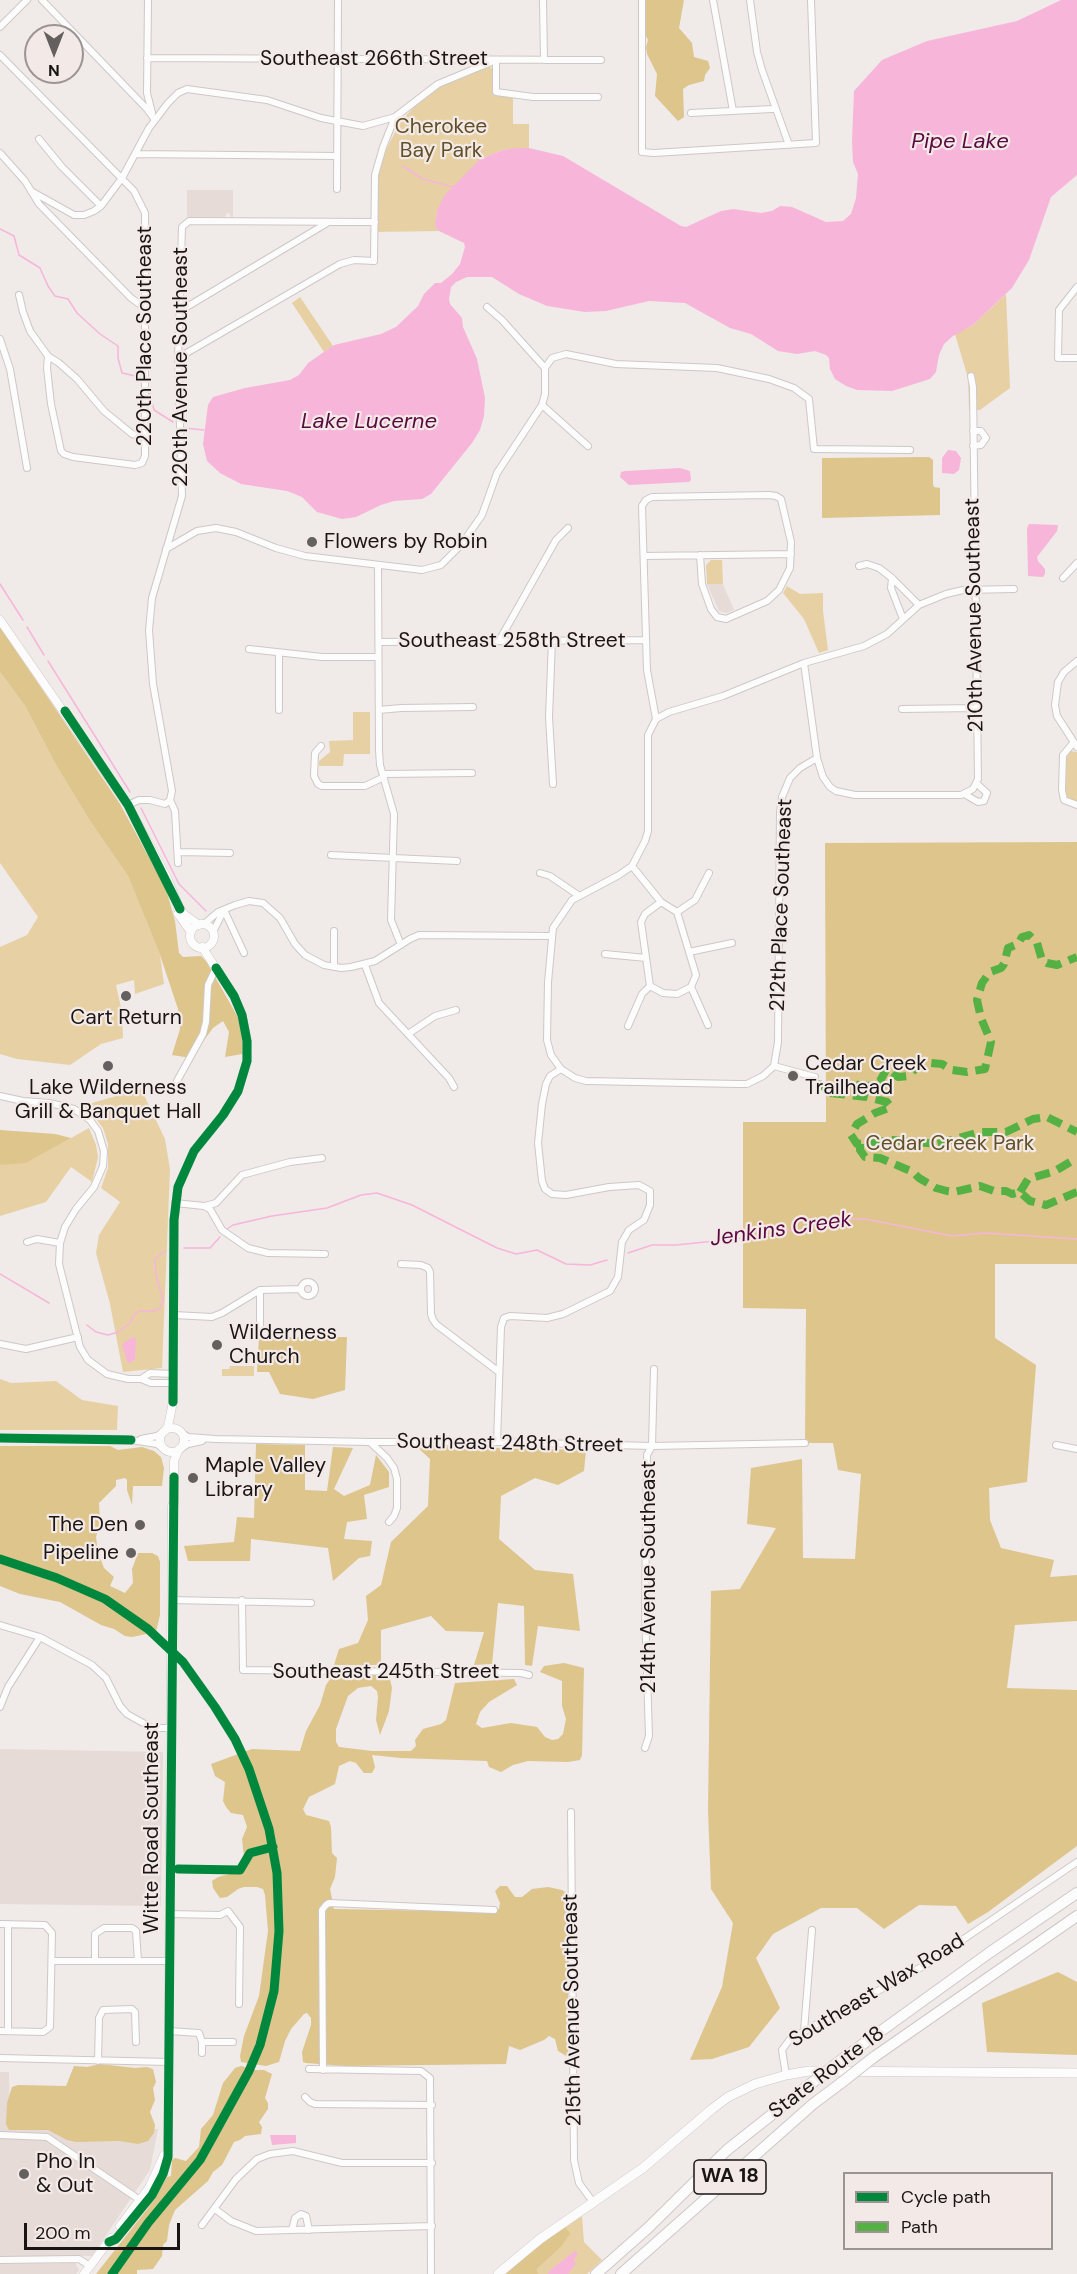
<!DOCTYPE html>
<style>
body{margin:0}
#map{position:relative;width:1077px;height:2274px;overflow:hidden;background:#f0eae9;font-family:"DM Sans",sans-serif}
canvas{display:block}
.legend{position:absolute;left:843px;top:2172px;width:210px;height:78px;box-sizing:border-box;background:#f3e9e6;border:2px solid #9c9492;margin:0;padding:8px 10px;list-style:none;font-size:18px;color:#191514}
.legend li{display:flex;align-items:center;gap:12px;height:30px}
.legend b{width:30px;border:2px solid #9c9492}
.north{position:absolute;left:24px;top:24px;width:60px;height:60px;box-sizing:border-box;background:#f3e9e6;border:2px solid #9c9492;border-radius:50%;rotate:180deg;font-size:16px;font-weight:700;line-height:24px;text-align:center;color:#191514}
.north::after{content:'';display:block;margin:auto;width:21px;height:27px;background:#64605f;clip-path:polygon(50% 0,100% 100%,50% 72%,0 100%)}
.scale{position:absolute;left:24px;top:2223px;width:156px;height:27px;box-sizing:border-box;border:3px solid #191514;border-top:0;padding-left:8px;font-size:18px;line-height:21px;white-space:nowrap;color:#191514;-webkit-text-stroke:4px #f3e9e6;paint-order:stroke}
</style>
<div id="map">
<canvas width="1077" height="2274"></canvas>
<ul class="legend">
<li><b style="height:8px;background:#00873e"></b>Cycle path</li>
<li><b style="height:8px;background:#55b144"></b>Path</li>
</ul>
<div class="north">N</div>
<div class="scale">200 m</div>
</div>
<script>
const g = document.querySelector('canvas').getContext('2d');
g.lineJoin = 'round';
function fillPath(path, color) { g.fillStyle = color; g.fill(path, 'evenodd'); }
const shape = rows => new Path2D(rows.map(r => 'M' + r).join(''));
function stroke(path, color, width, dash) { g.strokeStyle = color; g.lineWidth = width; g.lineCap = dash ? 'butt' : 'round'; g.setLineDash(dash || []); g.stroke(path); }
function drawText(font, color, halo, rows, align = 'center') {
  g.font = font + ' "DM Sans",sans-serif'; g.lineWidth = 4.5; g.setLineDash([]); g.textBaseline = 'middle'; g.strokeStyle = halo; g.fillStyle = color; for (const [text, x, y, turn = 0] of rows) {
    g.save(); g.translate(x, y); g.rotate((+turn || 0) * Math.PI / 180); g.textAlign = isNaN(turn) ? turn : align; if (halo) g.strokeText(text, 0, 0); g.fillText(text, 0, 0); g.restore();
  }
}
fillPath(shape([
 [187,190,233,190,233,217,231,217,229,213,227,213,225,217,187,217],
 [707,584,723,584,734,610,726,613,719,611],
 [0,1749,163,1752,161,1906,0,1904],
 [0,2072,9,2072,10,2128,158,2129,150,2170,92,2256,0,2256],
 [75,2263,79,2270,76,2274,0,2274,0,2264]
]), '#e7dbd8');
fillPath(shape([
 [489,66,493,69,494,95,513,98,513,124,529,124,529,148,503,150,480,159,437,211,436,226,439,231,376,232,376,176,380,162,400,122,428,92,449,81],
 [1006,294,1010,388,980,410,969,410,968,378,955,334,973,325],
 [300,297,333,346,324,352,292,303],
 [711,560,722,560,723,584,707,584,706,565],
 [787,586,800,594,823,593,823,611,828,650,819,653,804,619,783,593],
 [0,672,25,706,56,765,90,821,128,876,160,955,164,984,135,994,134,980,116,985,122,1012,123,1038,101,1044,70,1065,17,1059,0,1054,0,947,27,935,38,917,0,863],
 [353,712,370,712,370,754,344,754,343,766,319,766,319,761,330,752,329,741,353,740],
 [1070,751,1077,752,1077,802,1070,801,1065,795,1065,762],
 [141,1089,165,1139,170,1169,162,1368,123,1372,110,1304,96,1253,99,1235,120,1202,101,1188,108,1168,108,1144,103,1128,93,1115,81,1106],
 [89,1128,96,1145,98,1157,92,1182,71,1167,46,1202,0,1216,0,1165,33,1159],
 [230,1366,254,1366,254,1376,222,1376,222,1369,229,1369],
 [0,1379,11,1383,56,1381,82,1400,118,1406,117,1430,0,1430],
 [582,2216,584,2242,602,2260,587,2274,538,2274,537,2269,560,2248,565,2226]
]), '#e7d1a4');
fillPath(shape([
 [646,0,684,0,679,28,692,43,694,57,708,61,710,68,705,75,704,81,689,85,683,89,684,117,678,121,655,96,657,74,647,54,646,47,648,40,645,34],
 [929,457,933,460,933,484,934,487,940,488,940,515,822,518,822,458],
 [0,627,120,804,166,889,175,921,179,953,183,957,201,956,206,961,244,1028,248,1053,225,1057,229,1032,223,1021,213,1028,191,1058,172,1055,180,1029,178,1009,160,955,128,876,90,821,56,765,25,706,0,672],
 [1077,842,1077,1264,995,1264,995,1338,1036,1365,1027,1482,989,1488,990,1520,1001,1548,1054,1560,1050,1577,1077,1575,1077,1621,1015,1625,1007,1688,1077,1690,1077,1846,988,1912,968,1924,956,1906,919,1905,884,1929,857,1908,821,1908,773,1934,756,1958,780,2008,749,2047,712,2059,690,2060,722,1987,733,1923,711,1889,708,1810,711,1591,740,1589,776,1528,747,1524,751,1468,802,1459,803,1558,855,1559,861,1474,838,1470,833,1443,805,1443,806,1309,743,1308,743,1122,826,1122,825,843],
 [0,1130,55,1134,71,1138,26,1163,0,1165],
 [259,1337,347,1337,345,1390,313,1399,280,1394,269,1372,257,1372],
 [256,1444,305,1445,305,1490,327,1491,333,1447,353,1448,334,1489,344,1496,370,1485,376,1455,389,1472,389,1487,364,1495,367,1519,347,1522,344,1539,372,1541,370,1556,359,1558,333,1581,328,1548,251,1539,250,1561,188,1561,184,1546,234,1542,237,1517,254,1518],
 [0,1446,110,1446,118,1450,142,1447,154,1451,161,1457,164,1468,162,1486,133,1486,132,1505,127,1490,127,1480,125,1478,116,1480,116,1486,99,1503,100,1523,96,1537,98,1552,104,1568,114,1577,110,1586,125,1593,133,1583,132,1569,138,1553,152,1553,158,1556,160,1562,160,1615,156,1632,132,1637,125,1636,114,1629,101,1625,60,1602,20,1594,0,1586],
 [416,1446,586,1450,584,1471,558,1485,535,1478,501,1496,499,1539,535,1570,573,1574,580,1631,538,1626,532,1666,525,1665,524,1606,498,1603,492,1664,474,1665,484,1632,446,1631,431,1616,381,1630,381,1665,334,1665,339,1649,358,1643,368,1620,366,1596,381,1585,391,1542,428,1506,430,1459],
 [564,1663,584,1668,582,1755,580,1760,568,1762,528,1761,513,1765,501,1772,489,1767,487,1761,401,1758,372,1755,375,1767,372,1773,364,1773,356,1763,350,1761,339,1766,335,1784,309,1797,303,1809,306,1815,329,1821,331,1827,332,1853,337,1858,335,1877,330,1889,334,1909,494,1912,499,1909,500,1903,495,1891,500,1886,507,1886,515,1897,522,1897,532,1889,548,1887,562,1890,568,1894,568,2057,558,2051,555,2039,549,2036,544,2040,520,2050,509,2046,506,2064,345,2066,306,2063,303,2062,302,2052,311,2025,311,2018,307,2013,304,2014,291,2029,285,2041,279,2062,266,2066,241,2062,240,2056,244,2036,259,1996,268,1931,265,1895,263,1889,257,1887,244,1887,238,1889,227,1897,220,1898,213,1888,212,1881,218,1877,242,1871,244,1857,242,1839,247,1827,243,1815,231,1813,226,1807,223,1801,225,1782,215,1776,211,1764,252,1749,300,1751,306,1731,320,1705,326,1685,330,1679,342,1674,389,1675,392,1688,389,1711,380,1735,376,1720,378,1697,377,1691,371,1686,364,1687,358,1688,348,1696,336,1729,336,1742,339,1747,372,1751,411,1751,416,1746,415,1740,423,1729,441,1724,446,1720,455,1683,514,1679,517,1685,489,1702,480,1712,476,1724,482,1728,511,1723,537,1727,545,1737,552,1740,558,1739,563,1734,566,1719,562,1706,562,1681,540,1672,544,1666],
 [1058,1972,1077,1982,1077,2055,987,2052,982,2003],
 [100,2064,135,2068,147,2067,153,2069,156,2082,153,2088,155,2100,150,2112,155,2125,154,2133,148,2141,138,2144,119,2141,76,2142,67,2140,48,2130,9,2130,6,2124,7,2103,12,2087,18,2085,66,2086,74,2066,87,2067],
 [241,2066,255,2070,264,2070,272,2074,265,2098,268,2103,268,2109,259,2122,262,2127,261,2134,245,2136,240,2140,234,2142,222,2165,213,2172,208,2181,175,2210,169,2225,167,2241,163,2245,162,2256,153,2269,137,2270,137,2274,96,2274,148,2208,167,2177,171,2176,172,2160,175,2158,186,2161,199,2147,201,2129,213,2115,223,2083,235,2068],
 [565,2226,570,2234,560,2248,537,2269,538,2274,503,2274]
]), '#ddc58c');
fillPath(shape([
 [1061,0,1077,0,1077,175,1051,197,1029,260,1012,288,973,325,953,336,944,344,939,355,936,372,930,379,892,391,857,390,846,386,835,379,830,369,829,358,826,355,815,351,797,354,778,351,751,334,730,328,685,303,649,301,606,311,585,312,547,306,519,294,492,277,467,277,456,282,451,287,449,299,450,304,462,318,463,327,477,359,485,398,484,416,480,430,472,443,431,494,422,499,394,501,381,505,356,517,342,519,317,512,302,497,287,491,241,484,220,473,207,461,203,444,208,405,213,397,245,388,290,380,299,375,308,363,334,345,381,334,396,327,418,306,424,294,435,283,441,283,452,274,460,264,465,247,464,243,439,231,435,226,437,211,444,196,480,159,503,150,517,148,529,148,563,156,681,226,686,227,721,211,733,209,761,213,772,211,780,206,792,207,826,222,843,221,851,214,856,198,858,174,853,162,852,142,854,91,882,60,927,41,1017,21],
 [948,450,956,451,961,458,959,470,954,474,942,473,942,458],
 [680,468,690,471,691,480,689,482,629,485,620,477,621,472,625,471],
 [1029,524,1058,525,1057,531,1037,557,1038,561,1045,569,1045,574,1043,577,1028,576,1027,528],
 [133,1337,136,1339,135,1359,130,1363,127,1361,122,1344],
 [270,2135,296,2135,296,2143,272,2145],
 [575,2251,578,2253,574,2260,574,2263,577,2262,568,2274,548,2274,550,2270]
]), '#f7b5da');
stroke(shape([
 [403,166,423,179,453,187],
 [0,229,14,236,19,255,40,268,48,286,55,296,68,299,77,313,100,334,118,346,118,358,122,373,140,377],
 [148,386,154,410,173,422],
 [184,428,204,430],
 [0,584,23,620],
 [27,627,44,655],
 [48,661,130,792],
 [141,808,179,884,206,911],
 [227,1229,233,1225,272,1216,327,1208,361,1195,377,1193,412,1205,497,1248,516,1254,537,1250,566,1264,590,1265,607,1260],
 [184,1248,210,1248,220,1237],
 [628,1253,652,1245,676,1245,773,1235,782,1229,797,1232,831,1219,865,1219,952,1236,985,1233,1077,1239],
 [0,1274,49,1303],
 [87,1325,96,1332,108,1335,118,1332,130,1323,135,1314,139,1311,154,1311,160,1308,163,1300,156,1275,155,1259,165,1251]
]), '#f7b5da', 1.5);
const minor = shape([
 [42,0,147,109,155,120],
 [148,0,147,93,152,113],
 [543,0,544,60],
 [642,0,642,152,654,153,816,143,811,0],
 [713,0,733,111],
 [750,0,757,52,762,70,789,145],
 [0,27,27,0],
 [0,55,134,191,145,213,145,456,142,463,135,465,73,457,64,454,61,451,51,404,47,368,48,356,30,331,23,312,19,295],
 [147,58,601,60],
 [496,60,496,92,533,97,598,97],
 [691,113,772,109],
 [39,139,62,167,101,206],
 [0,153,25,181,39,204,131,298,145,308],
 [135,154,337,156],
 [337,189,338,0],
 [31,191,74,215,84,215,94,211,101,206,122,178,149,128,168,103,178,93,187,89,267,100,321,118,363,126,395,117,438,84,496,60],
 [1077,287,1059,310,1058,358,1077,358],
 [487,307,502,320,545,368,552,358,566,354,616,364,717,368,769,379,794,388,809,399,814,449,910,450],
 [180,311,327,223],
 [0,339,10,369,27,468],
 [48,356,59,363,77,379,104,411,132,434,145,437],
 [178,358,340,264,354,260,374,261,375,175,383,147,395,117],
 [542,405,588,446],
 [973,431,981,431,986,438,981,445,973,446],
 [166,549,197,531,216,528,236,532,276,548,305,556,422,570,441,565,461,545,482,515,497,473,542,405,545,394,545,368],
 [644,556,791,554],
 [378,565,379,750,380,765,394,814,391,920,401,945],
 [859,566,867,564,879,568,892,578],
 [1063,578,1077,563],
 [903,619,891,588,892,578,919,605],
 [552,640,549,717,553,784],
 [499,641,556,540,568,528],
 [379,642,645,640],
 [249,649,322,657,378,657],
 [1077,661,1064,672,1058,682,1055,705,1057,716,1077,747],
 [804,663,817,758,823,777,830,787,836,791,855,795,961,795,973,789,978,779,973,387,971,376],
 [902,709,976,708],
 [279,710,279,653],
 [379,710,401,708,473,707],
 [656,719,669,712,723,696,804,663,864,646,887,634,919,605,946,594,963,590,1014,589],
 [1074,742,1063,755,1062,790,1064,800,1077,805],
 [321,746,315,753,314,776,318,784,322,786,365,786,384,777],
 [383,774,472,773],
 [966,795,978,802,984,801,987,793,977,784],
 [128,805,139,800,150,800,165,804,170,800],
 [178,852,230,853],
 [331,855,457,861],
 [178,863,175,811,170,800,172,791,153,684,149,630,152,598,182,496,178,358,182,227,189,221,375,222],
 [632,866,661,902,677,912,696,975,691,987,677,994,663,993,650,986],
 [540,873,550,876,578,895],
 [224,910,244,953],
 [677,912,695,900,709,873],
 [204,924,218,912,235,905,249,901,263,903,280,918,295,944,305,955,324,965,341,968,351,967,375,961,410,939,419,935,551,936],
 [213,932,224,910],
 [689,952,732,943],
 [605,954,646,958],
 [365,965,379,1003,449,1078,454,1087],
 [334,967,334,931],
 [691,987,708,1025],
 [628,1026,642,994,650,986,641,922,645,914,661,902],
 [408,1034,435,1016,456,1010],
 [774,1066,815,1077],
 [561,1069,575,1078,586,1081,738,1084,747,1084,763,1076,774,1066,778,1042,780,812,782,797,790,778,800,768,817,758],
 [177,1081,203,1034,206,1022,208,985,216,968],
 [0,1096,23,1101,50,1103,74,1109,90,1120,98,1131,104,1151,103,1166,94,1187,76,1209,65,1227,60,1243,59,1264,80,1347,88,1360,107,1374,128,1379,141,1379],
 [175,1203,204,1206,210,1209,222,1230,248,1248,268,1253,325,1254],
 [205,1206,216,1203,242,1175,290,1162,322,1158],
 [27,1242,37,1239,60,1243],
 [401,1264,421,1265,428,1268,430,1272,431,1314,433,1320,437,1325,499,1372],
 '301 1289a7 7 0 1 1 14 0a7 7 0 1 1-14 0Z',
 [260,1290,260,1327],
 [174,1315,212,1317,222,1313,260,1290,301,1289],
 [0,1344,26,1349,78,1337],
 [173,1383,151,1383,141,1379,150,1373,173,1374],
 [180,1432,188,1437,215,1439,370,1442,497,1442,652,1446,805,1443],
 [0,1438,125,1439,157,1444,164,1449],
 [141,1439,157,1436,163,1432],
 [497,1442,501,1327,504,1318,510,1316,547,1318,563,1314,610,1291,618,1277,622,1242,629,1230,644,1220,650,1205,650,1191,639,1185,609,1187,566,1195,552,1194,545,1189,542,1181,538,1143,542,1104,546,1084,550,1076,561,1069,551,1055,547,1040,548,982,553,928,572,900,619,875,632,866,645,841,648,831,648,735,656,719,647,670,642,506,646,500,652,497,769,495,776,496,781,499,791,542,790,568,779,590,767,601,726,619,717,617,711,609,702,584,700,555],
 [371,1443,387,1458,394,1468,397,1479,397,1508,394,1516,389,1522],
 [1056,1445,1077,1449],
 [180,1449,188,1444,202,1441],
 [171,1600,311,1603],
 [242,1600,243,1670,521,1673,529,1675],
 [0,1625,40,1637,92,1665,106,1678,120,1706,127,1714,152,1728,170,1728],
 [0,1707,8,1687,40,1637],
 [645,1748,649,1736,645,1610,647,1455,652,1446,654,1369],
 [571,1812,574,2160,579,2183,593,2202],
 [169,1914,220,1915,228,1911,240,1927,239,2004],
 [0,1924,45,1925,52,1933,50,2027,43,2032,0,2031],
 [8,1924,8,2031],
 [52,1961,169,1961],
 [95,1961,95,1934,104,1928,132,1928,136,1931,138,1961],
 [169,2031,199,2033,202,2042,202,2053],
 [804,2031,812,1930],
 [202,2042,233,2042],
 [0,2058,169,2062],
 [98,2061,99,2018,103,2010,132,2009,135,2012,136,2042],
 [309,2069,421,2071,430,2078,431,2274],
 [323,2070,322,1910,326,1905,329,1903,494,1910],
 [786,2075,782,2050,790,2039,927,1964,1077,1862],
 [305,2097,310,2102,315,2104,432,2105],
 [0,2135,47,2137,140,2200],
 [215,2209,231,2221,256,2231,432,2226],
 [202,2225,236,2179,257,2159,270,2154,293,2151,342,2163,432,2163],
 [292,2230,295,2218,301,2214,306,2216,309,2230],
 [0,2260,79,2259,90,2266]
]);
const tertiary = shape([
 [0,620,128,805,167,878,179,907,185,915,199,925],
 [178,914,191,932],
 '190 936a12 12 0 1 1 24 0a12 12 0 1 1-24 0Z',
 '160 1440a12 12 0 1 1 24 0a12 12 0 1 1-24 0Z',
 [165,1431,168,1426,173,1402,174,1220,178,1187,194,1151,223,1115,238,1091,247,1061,247,1041,242,1015,234,996,202,947],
 [120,2226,149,2188,164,2155],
 [109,2242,116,2239,152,2195,163,2174,168,2157,172,1506,174,1504,174,1461,179,1449],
 [84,2274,111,2238]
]);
const secondary = shape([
 [498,2274,540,2239,643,2168,712,2109,728,2097,755,2084,786,2075,809,2071,1077,2073]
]);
const motorway = shape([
 [845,2057,989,1953,1077,1893],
 [874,2057,1077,1916],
 [596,2274,648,2228,727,2150,808,2086],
 [621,2274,813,2104,841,2083]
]);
stroke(minor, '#cdc8c7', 8);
stroke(tertiary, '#cdc8c7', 9);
stroke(secondary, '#cdc8c7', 10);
stroke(motorway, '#cdc8c7', 12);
stroke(minor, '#fdfcfc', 6);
stroke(tertiary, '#fdfcfc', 8);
stroke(secondary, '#fdfcfc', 9);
stroke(motorway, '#fdfcfc', 10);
const motorwayBridge = shape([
 [841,2083,874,2057],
 [808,2086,845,2057]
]);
stroke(motorwayBridge, '#cdc8c7', 12, []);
stroke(motorwayBridge, '#fdfcfc', 10);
stroke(shape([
 [816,1084,822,1085,830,1093,846,1084,870,1086,880,1081,886,1070,889,1069,898,1077,908,1076,922,1062,942,1064,952,1070,967,1072,985,1069,991,1042,981,1018,977,1000,982,983,990,972,1001,968,1004,964,1008,948,1018,944,1022,937,1029,935,1037,943,1042,960,1047,963,1057,965,1077,957],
 [830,1093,867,1097,887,1102,891,1107,875,1113,857,1124,851,1135,857,1144,893,1140,937,1144,980,1132,1006,1132,1033,1119,1047,1117,1077,1132],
 [860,1144,860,1150,865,1157,880,1158,913,1172,919,1178,936,1188,947,1191,954,1192,980,1186,994,1191,1006,1191,1012,1194,1020,1192,1030,1201,1046,1205,1077,1192],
 [1020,1192,1028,1179,1055,1171,1077,1158]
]), '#55b144', 8, [15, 8]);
stroke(shape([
 [65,711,128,805,180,909],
 [173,1402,174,1220,178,1187,194,1151,223,1115,238,1091,247,1061,247,1041,242,1015,234,996,216,968],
 [0,1438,131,1440],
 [0,1559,57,1578,105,1599,148,1629,183,1662,215,1707,235,1739,249,1769,269,1829,277,1873,279,1931,274,1991,260,2045,249,2071,200,2160,148,2223,112,2274],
 [178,1869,240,1870,250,1853,273,1847],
 [109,2242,116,2239,152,2195,163,2174,168,2157,174,1477]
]), '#00873e', 9);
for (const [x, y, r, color] of [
 [312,542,6,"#64605f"],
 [126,996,6,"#64605f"],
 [108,1066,6,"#64605f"],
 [793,1076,6,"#64605f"],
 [217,1345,6,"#64605f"],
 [193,1478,6,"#64605f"],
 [140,1525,6,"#64605f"],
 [131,1553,6,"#64605f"],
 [24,2174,6,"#64605f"]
]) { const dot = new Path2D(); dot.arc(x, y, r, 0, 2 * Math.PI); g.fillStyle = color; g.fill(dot); stroke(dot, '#f3e9e6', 2); }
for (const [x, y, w] of [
 [730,2177,72]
]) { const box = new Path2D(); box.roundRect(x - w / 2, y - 17, w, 34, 4.5); g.fillStyle = '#f3e9e6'; g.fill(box); stroke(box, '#191514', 1.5); }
drawText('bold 20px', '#191514', null, [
 ["WA 18",730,2177]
]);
drawText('21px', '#191514', '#f3e9e6', [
 ["Southeast 266th Street",374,59],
 ["220th Place Southeast",145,336,-90],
 ["220th Avenue Southeast",181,367,-90],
 ["210th Avenue Southeast",975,615,-91],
 ["Southeast 258th Street",512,641],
 ["212th Place Southeast",782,905,-88],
 ["Southeast 248th Street",510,1444,1],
 ["214th Avenue Southeast",649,1577,-90],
 ["Southeast 245th Street",386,1672],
 ["Witte Road Southeast",152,1828,-90],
 ["Southeast Wax Road",877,1991,-31],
 ["215th Avenue Southeast",573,2010,-91],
 ["State Route 18",827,2073,-37]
]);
drawText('21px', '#615027', '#f3e9e6', [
 ["Cherokee",441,127],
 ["Bay Park",441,151],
 ["Cedar Creek Park",950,1144]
]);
drawText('21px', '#191514', '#f3e9e6', [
 ["Flowers by Robin",324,542],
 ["Cart Return",126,1018,"center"],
 ["Cedar Creek",805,1064],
 ["Trailhead",805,1088],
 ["Lake Wilderness",108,1088,"center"],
 ["Grill & Banquet Hall",108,1112,"center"],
 ["Wilderness",229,1333],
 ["Church",229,1357],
 ["Maple Valley",205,1466],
 ["Library",205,1490],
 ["The Den",128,1525,"right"],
 ["Pipeline",119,1553,"right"],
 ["Pho In",36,2162],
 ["& Out",36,2186]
], 'left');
drawText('italic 22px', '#590840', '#f3e9e6', [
 ["Pipe Lake",960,142],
 ["Lake Lucerne",369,422],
 ["Jenkins Creek",781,1230,-8]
]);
</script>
